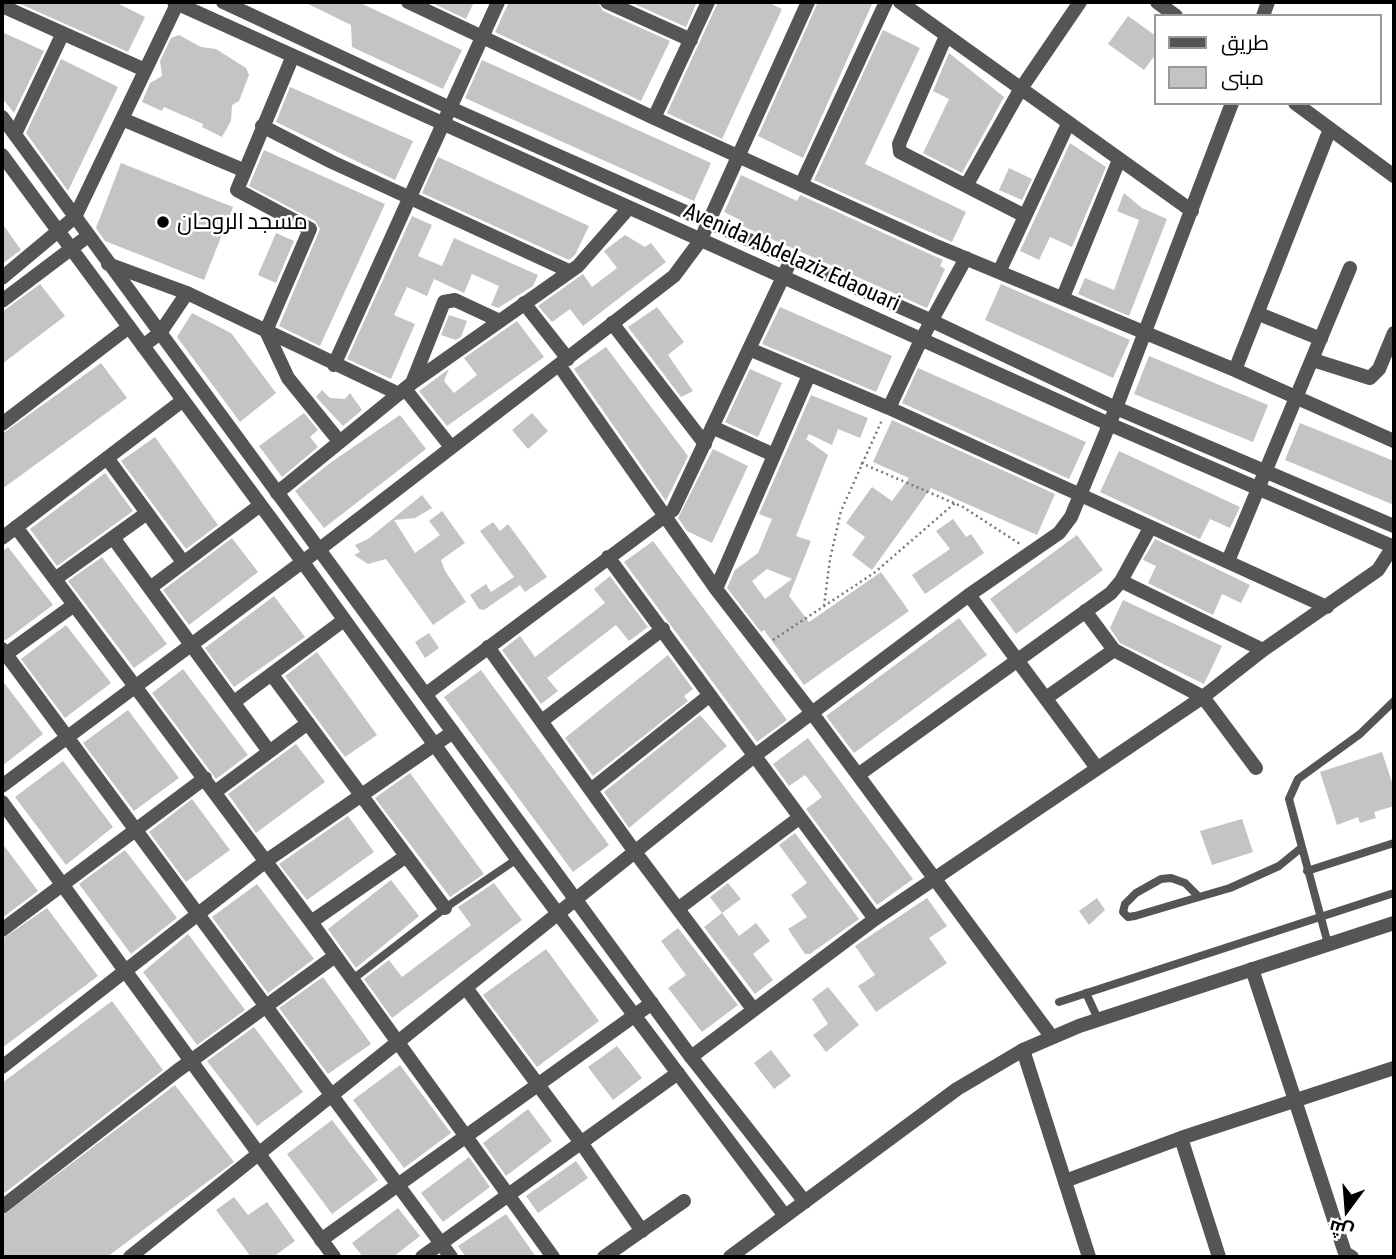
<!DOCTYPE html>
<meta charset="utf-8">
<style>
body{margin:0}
#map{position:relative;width:1396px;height:1259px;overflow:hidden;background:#fff;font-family:"Asap Condensed",Cairo,sans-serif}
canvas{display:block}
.frame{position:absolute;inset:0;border:4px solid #000;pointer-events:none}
.legend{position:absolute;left:1154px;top:14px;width:228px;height:91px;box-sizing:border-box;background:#fff;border:2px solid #999;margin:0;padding:9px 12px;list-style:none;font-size:21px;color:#000}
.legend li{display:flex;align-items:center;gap:14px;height:35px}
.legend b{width:35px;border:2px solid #999}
.north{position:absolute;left:1312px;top:1175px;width:70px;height:70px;-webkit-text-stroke:5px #fff;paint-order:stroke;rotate:196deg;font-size:19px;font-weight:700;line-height:28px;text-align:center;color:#000}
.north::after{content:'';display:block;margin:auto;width:24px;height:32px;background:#000;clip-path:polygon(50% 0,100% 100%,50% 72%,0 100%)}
</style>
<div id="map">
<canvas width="1396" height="1259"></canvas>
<div class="frame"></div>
<ul class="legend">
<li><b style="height:9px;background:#555"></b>طريق</li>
<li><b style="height:19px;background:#c4c4c4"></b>مبنى</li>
</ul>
<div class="north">ش</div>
</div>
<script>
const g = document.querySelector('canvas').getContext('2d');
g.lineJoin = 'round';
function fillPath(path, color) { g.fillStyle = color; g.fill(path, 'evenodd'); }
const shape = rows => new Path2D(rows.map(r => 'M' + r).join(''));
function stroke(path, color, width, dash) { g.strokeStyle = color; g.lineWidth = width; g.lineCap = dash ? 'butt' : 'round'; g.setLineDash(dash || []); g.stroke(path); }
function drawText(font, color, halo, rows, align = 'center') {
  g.font = font + ' "Asap Condensed",Cairo,sans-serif'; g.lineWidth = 5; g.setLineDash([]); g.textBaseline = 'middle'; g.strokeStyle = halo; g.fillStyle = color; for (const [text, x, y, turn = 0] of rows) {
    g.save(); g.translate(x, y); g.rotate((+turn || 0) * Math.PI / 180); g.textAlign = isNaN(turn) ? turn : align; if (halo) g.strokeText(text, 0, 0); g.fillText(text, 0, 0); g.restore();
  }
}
fillPath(shape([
 [16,2,115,2,145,17,128,52],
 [304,2,358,2,462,50,443,89,352,47,351,25],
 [430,2,474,2,466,19],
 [509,2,598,2,603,11,670,41,641,101,495,32],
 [630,2,697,2,686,27],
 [718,2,767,2,782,9,722,139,667,113],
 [818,2,873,2,803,158,758,136],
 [1128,16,1156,36,1156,54,1144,70,1108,44],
 [883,30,920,48,865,164,966,212,952,242,814,180],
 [2,32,44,51,14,113,2,98],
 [179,35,201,47,216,49,246,68,249,75,239,101,232,105,231,121,222,137,202,127,203,124,164,107,162,111,142,102,150,83,162,76,160,61,171,38],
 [949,53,1004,97,962,173,923,153,949,99,933,91],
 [61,59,118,87,68,191,26,133],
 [482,60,711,163,694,201,465,98],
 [290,87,413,141,395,180,276,122],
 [1070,143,1106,167,1072,247,1050,237,1039,260,1020,251],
 [264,150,385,204,320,346,279,326,320,229,315,221,249,186],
 [438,157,589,226,575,255,569,260,422,193],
 [121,163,233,207,204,280,105,241,96,228],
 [1009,168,1032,179,1022,200,999,190],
 [741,175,797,201,800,195,943,260,940,266,945,269,927,308,738,224,740,220,724,212],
 [1124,193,1142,208,1167,219,1129,316,1078,294,1085,278,1114,290,1139,220,1117,211],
 [412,216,432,225,418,256,442,266,454,238,538,275,533,286,498,308,491,305,499,286,472,274,464,293,434,279,427,296,407,287,394,315,415,324,391,379,347,359],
 [2,223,21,250,2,264],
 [276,233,294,241,276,283,258,275],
 [625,235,645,247,651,243,666,262,583,326,570,309,552,322,538,306,583,274,592,287,617,268,604,251],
 [40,284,65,316,2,364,2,312],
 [1001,284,1130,340,1113,378,985,320],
 [657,307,684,342,668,355,693,391,681,397,628,327],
 [780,307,892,356,876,392,762,344],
 [192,313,231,333,276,393,240,422,177,337],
 [449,315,467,321,461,337,456,340,441,335],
 [517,321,544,357,447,426,419,391,449,369,444,381,454,393,477,375,464,358],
 [606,347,688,456,666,501,574,369],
 [1149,356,1268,405,1253,442,1134,394],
 [101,363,127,398,2,489,2,434],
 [918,368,1086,442,1069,479,902,403],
 [750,369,782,383,758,437,725,422],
 [322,390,330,398,345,399,350,393,362,410,343,426,316,397],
 [811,395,868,418,860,438,838,429,832,445,809,434,806,439,828,455,796,536,811,541,789,596,809,622,881,572,909,611,804,685,764,630,761,632,727,588,735,570,758,553,772,519,759,514],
 [767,569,792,579,765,599,752,581],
 [304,413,318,430,310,437,318,447,282,477,259,446],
 [532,413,548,431,528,449,512,430],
 [400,415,426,449,324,528,295,491,330,463],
 [892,420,1055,494,1037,535,931,488,872,570,852,555,865,537,846,523,872,487,892,501,909,478,873,462],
 [1300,423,1394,461,1394,505,1285,460],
 [155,437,218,525,186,549,121,461],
 [713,449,748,466,712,543,687,531,678,518],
 [1119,451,1240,507,1230,528,1210,519,1200,539,1100,492],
 [105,473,133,511,57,566,30,529],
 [422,495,432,508,415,518,394,520,415,553,440,535,429,521,442,511,465,543,441,560,445,571,466,602,433,625,386,559,368,564,354,555,360,552,355,545,368,539],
 [953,519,966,537,971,534,984,553,925,594,912,575,950,549,936,531],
 [493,522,500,531,508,524,547,577,525,592,520,585,484,610,479,609,470,595,486,584,491,592,514,577,480,531],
 [1077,535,1103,570,1016,634,990,599],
 [232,538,258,572,189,625,163,590],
 [1155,539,1250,585,1241,603,1222,594,1213,615,1148,583,1156,566,1143,560],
 [653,541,787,720,757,742,624,562],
 [8,547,53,605,6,640,2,639,2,552],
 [102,557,167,644,134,668,68,581],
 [610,576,648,627,629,641,616,625,547,678,558,691,541,704,502,650,520,636,535,657,605,603,594,589],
 [274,596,305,637,234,687,205,648],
 [1123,600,1222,646,1204,684,1120,643,1110,628],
 [959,618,987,655,854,753,826,716],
 [66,625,111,683,65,718,21,659],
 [429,633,439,648,425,658,415,642],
 [317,652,377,735,345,757,285,676],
 [668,655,693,689,684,696,688,701,593,776,565,738],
 [183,669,248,755,216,779,152,693],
 [481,670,609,845,573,872,444,697],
 [2,680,43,734,2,766],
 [128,710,179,778,134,811,83,743],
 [700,715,727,746,629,828,604,792],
 [808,738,913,879,877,905,806,809,822,797,805,775,789,786,773,764],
 [296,744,325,782,256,833,228,794],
 [1382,752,1394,788,1394,806,1374,812,1376,818,1360,823,1358,817,1337,825,1320,772],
 [63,761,113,827,66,865,15,797],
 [410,773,484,874,450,897,375,798],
 [192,799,230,850,186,882,149,832],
 [348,816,374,852,307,900,279,864],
 [1242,819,1253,852,1212,865,1200,831],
 [795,833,859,919,810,954,805,954,788,929,807,917,791,895,807,883,779,845],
 [2,843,38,891,2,918],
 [125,850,177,918,131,954,79,884],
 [391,880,419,916,356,968,328,929],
 [494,883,522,920,392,1018,364,979,389,960,402,977,471,925,458,907],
 [728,883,741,899,722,913,710,897],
 [257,884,314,959,268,993,212,917],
 [927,898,947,926,929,938,947,963,876,1012,858,986,875,975,855,946],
 [1097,898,1105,910,1089,925,1079,911],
 [47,908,98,976,2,1048,2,939],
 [722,913,739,936,756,923,770,941,753,954,773,980,755,994,704,927],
 [678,928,738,1005,702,1032,668,988,686,975,661,941],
 [188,934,245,1010,197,1045,143,972],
 [546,949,599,1021,537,1067,483,995],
 [323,977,371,1044,328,1074,279,1008],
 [828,987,859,1025,826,1052,813,1035,828,1024,812,999],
 [112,1001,163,1070,2,1195,2,1083],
 [254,1027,303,1092,257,1126,207,1061],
 [617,1046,642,1078,613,1100,588,1067],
 [771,1050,791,1076,774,1089,754,1063],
 [400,1065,451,1133,404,1168,353,1100],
 [175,1085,234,1162,107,1257,2,1257,2,1216],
 [528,1109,552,1141,506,1176,483,1143],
 [332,1120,378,1180,332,1214,287,1154],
 [469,1157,490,1187,443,1222,421,1193],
 [576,1161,588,1178,538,1213,526,1196],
 [234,1197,248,1215,267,1202,295,1241,273,1257,251,1257,216,1210],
 [398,1208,420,1236,393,1257,363,1257,352,1243],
 [506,1214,536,1257,466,1257,458,1246]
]), '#c4c4c4');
stroke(shape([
 [861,463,963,507,1020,544],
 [824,606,830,559,841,511,882,420],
 [773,640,874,573,955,503]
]), '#777', 2.5, [2, 3.5]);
stroke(shape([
 [1307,871,1394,843],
 [1199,897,1185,883,1171,878,1161,879,1136,893,1125,904,1123,912,1128,917,1135,916,1199,897,1230,888,1279,866,1301,848],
 [1328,944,1289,799,1298,779,1360,734,1394,701],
 [353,979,445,908,517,859],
 [1086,993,1098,1019],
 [1059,1002,1394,893]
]), '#555', 8);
stroke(shape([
 [408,2,654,118,936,246,1235,370,1394,441],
 [607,2,691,40],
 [900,2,1192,211],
 [2,6,145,70],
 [1263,16,1268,2],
 [946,36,899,144,900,152,1025,216],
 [292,58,237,190,310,229,266,331,288,378,339,441],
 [654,118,708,2],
 [122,119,243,170],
 [262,126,332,162,569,271],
 [15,134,63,33],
 [801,185,886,2],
 [966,186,1020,90,1080,2],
 [75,217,178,2],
 [108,264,187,293,399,394],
 [1000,270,1068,124],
 [1063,297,1119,160],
 [524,303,568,359],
 [1259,314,1321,339],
 [612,323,705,444],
 [143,346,160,333,187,293],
 [749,349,889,408,1327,607],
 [1313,360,1370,378,1379,369,1394,333],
 [334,365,498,2],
 [559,365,716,589,812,713,1051,1036],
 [1235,370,1330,129],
 [412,383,444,302,455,300,500,321],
 [405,389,451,447],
 [889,408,921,340,966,258],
 [2,424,129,327],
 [712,427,774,455],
 [107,458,183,562],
 [277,493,412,383,578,266,628,209],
 [16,527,311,922,553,1257],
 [2,538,182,401],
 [114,539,268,750],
 [608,557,875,919],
 [1228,561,1350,268],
 [55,579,147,513],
 [1121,581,1263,650],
 [150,588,259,506],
 [716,589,809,375],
 [969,595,1097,768],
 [1085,611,1114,650,1203,697,1256,768],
 [488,647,635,852,753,1009],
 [2,649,451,1257],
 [2,657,74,605],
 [272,675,445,908],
 [426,694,673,510,791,260],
 [1046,698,1114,650],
 [234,702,344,620],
 [543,720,663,629],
 [858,775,1111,593,1121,581,1150,528],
 [2,786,321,548,674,276,700,241,808,2],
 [592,789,710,695],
 [215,792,308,723],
 [679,908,799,818],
 [311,922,405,857],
 [2,930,205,778],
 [1252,969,1345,1253,1352,1257],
 [466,988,582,1144,642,1231],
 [1023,1050,1089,1257],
 [691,1057,875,919,1203,697,1263,650,1378,570,1394,545],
 [2,1067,266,861,453,732],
 [1181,1138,1219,1257],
 [1065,1181,1181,1138,1394,1068],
 [2,1207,177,1071,335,956],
 [321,1240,652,1003],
 [130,1257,753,757,969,595,1059,533,1071,517,1116,408,1232,103],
 [422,1257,678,1073],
 [604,1257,684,1201]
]), '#555', 14);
stroke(shape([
 [174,2,1109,424,1394,547],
 [223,2,448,107,932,321,1116,408,1394,526],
 [1157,2,1176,16],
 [1295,103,1394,176],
 [2,117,691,1057,805,1202],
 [2,155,302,561,517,859,785,1216],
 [2,278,75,217],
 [2,301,88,236],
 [2,802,334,1257],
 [730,1257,957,1089,1023,1050,1079,1026,1394,923]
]), '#555', 14);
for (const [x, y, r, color] of [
 [163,222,7,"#000"]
]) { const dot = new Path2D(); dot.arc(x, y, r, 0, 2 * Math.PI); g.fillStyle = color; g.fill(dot); stroke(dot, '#fff', 2.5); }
drawText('23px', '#000', '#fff', [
 ["مسجد الروحان",177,222]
], 'left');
drawText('23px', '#000', '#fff', [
 ["Avenida Abdelaziz Edaouari",792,257,24]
]);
</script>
